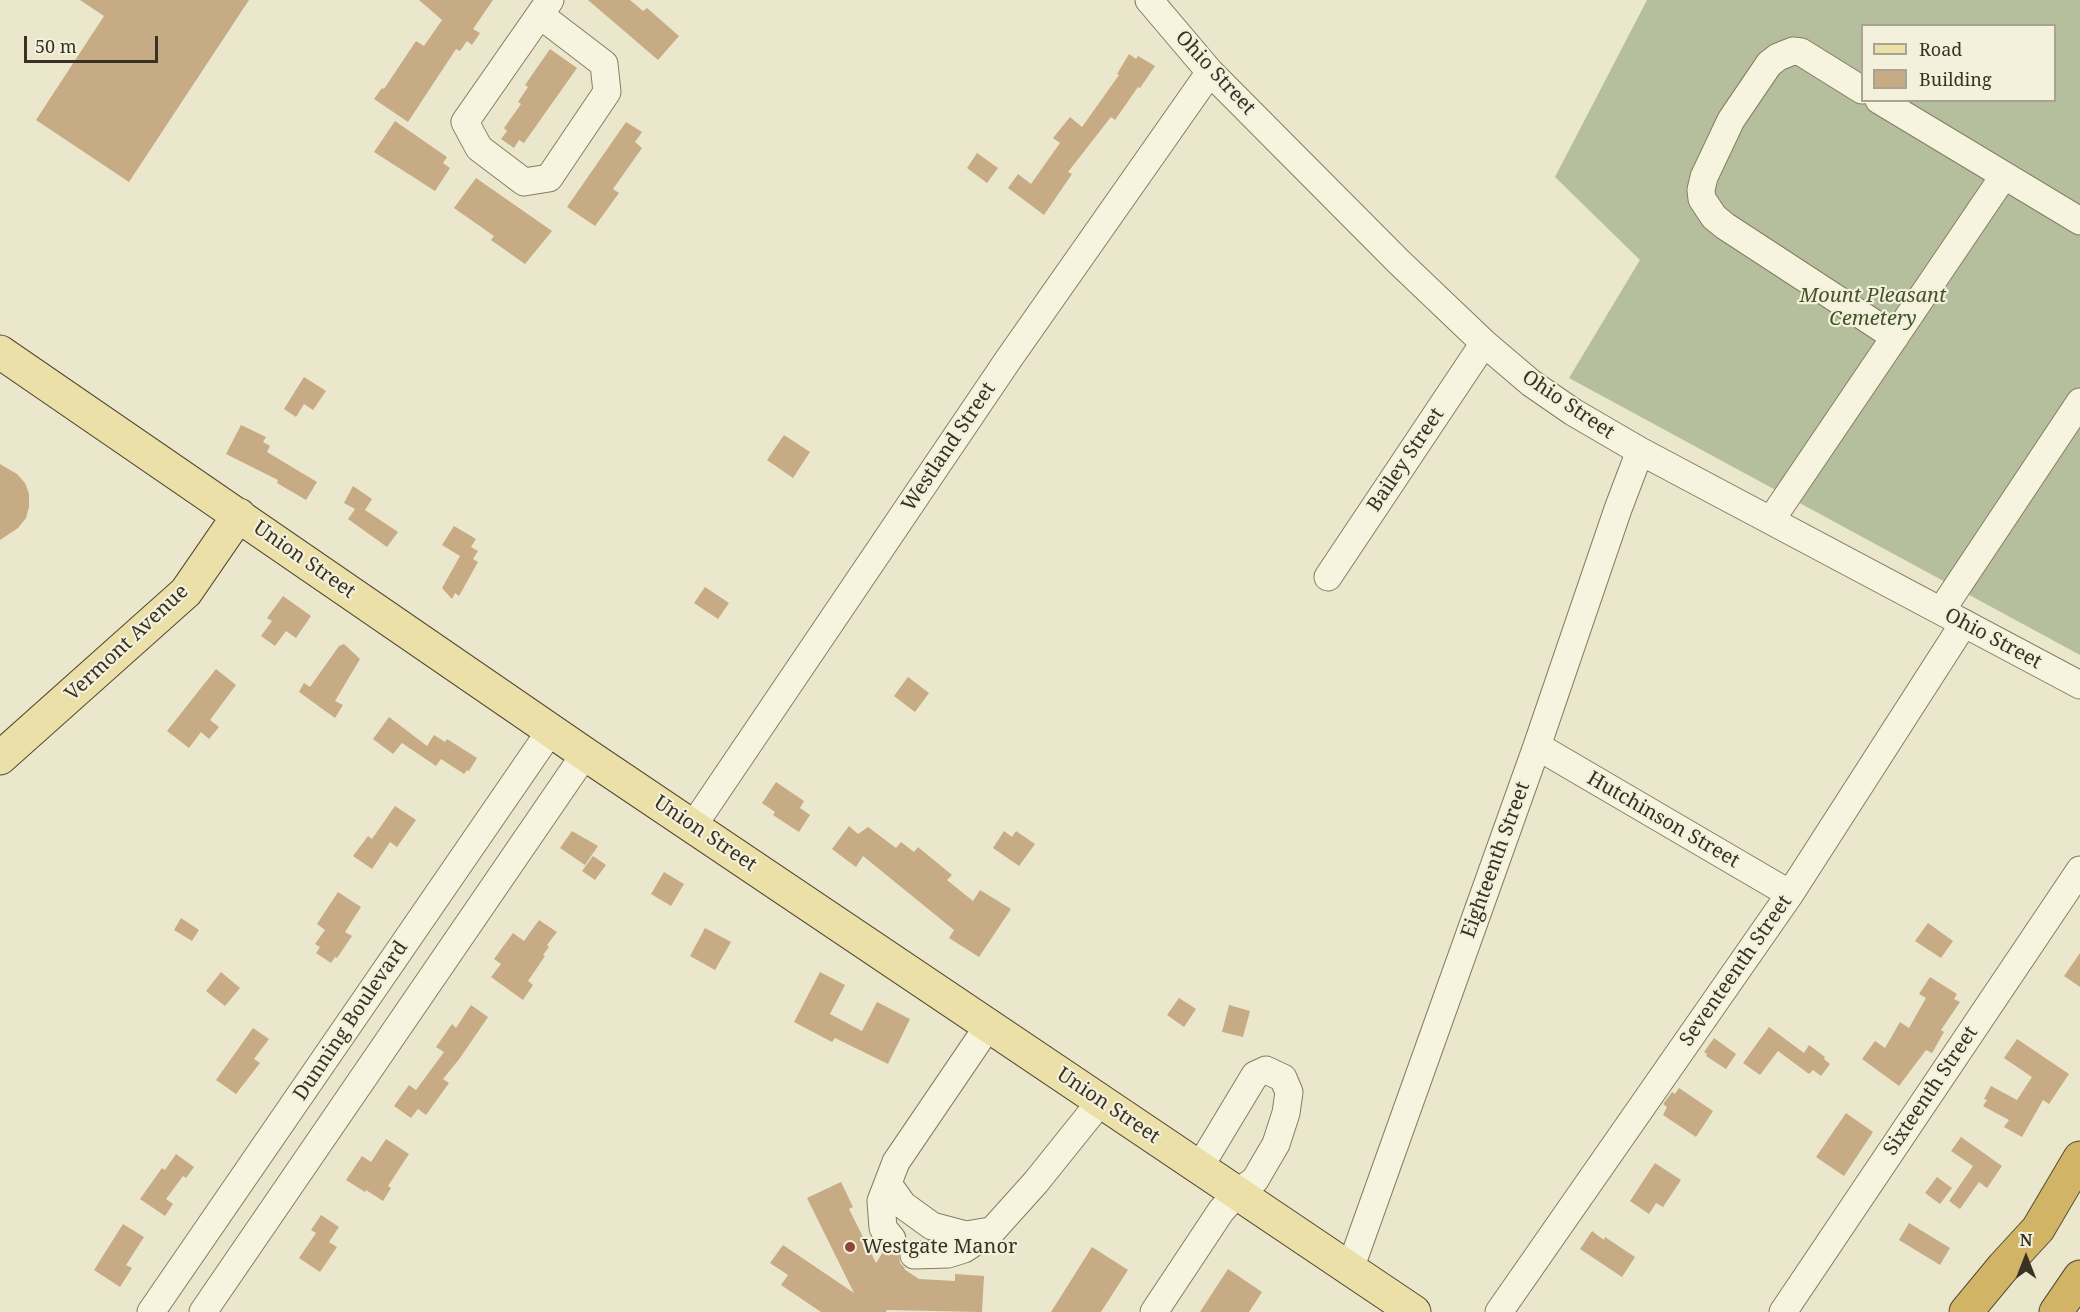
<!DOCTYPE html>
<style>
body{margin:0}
#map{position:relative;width:2080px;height:1312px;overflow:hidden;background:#ebe7cc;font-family:"Noto Serif",serif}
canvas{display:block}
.legend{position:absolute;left:1861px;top:24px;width:195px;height:78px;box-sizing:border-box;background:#f3f0db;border:2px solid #a9a491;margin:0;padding:8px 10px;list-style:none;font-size:18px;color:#393123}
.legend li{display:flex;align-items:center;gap:12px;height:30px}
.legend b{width:30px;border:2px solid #a9a491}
.north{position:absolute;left:1996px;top:1228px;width:60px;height:60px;-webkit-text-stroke:4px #f3f0db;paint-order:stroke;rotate:0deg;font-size:16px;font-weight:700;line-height:24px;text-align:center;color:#393123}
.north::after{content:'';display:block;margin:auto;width:21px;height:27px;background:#393123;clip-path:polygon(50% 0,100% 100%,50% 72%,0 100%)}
.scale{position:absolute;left:24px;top:36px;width:134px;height:27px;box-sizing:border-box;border:3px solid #393123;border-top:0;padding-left:8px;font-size:18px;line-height:21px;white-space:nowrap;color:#393123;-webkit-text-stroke:4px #f3f0db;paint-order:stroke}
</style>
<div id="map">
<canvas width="2080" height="1312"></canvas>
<ul class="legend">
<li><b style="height:8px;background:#eae0a8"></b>Road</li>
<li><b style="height:16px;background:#c6ab85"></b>Building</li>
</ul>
<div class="north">N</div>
<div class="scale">50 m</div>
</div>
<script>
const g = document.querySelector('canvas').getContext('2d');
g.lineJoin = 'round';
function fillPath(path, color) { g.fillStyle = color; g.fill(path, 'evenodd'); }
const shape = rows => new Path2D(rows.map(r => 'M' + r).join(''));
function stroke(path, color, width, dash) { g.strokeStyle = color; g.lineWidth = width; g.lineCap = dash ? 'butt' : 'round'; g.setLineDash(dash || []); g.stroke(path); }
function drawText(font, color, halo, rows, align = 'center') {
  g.font = font + ' "Noto Serif",serif'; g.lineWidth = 4.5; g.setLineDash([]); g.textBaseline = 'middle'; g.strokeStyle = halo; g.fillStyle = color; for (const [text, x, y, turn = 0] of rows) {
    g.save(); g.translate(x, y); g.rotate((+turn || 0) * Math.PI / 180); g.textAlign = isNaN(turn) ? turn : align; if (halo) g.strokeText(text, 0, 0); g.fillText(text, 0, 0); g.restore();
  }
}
fillPath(shape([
 [1647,0,2080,0,2080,655,1569,378,1640,260,1555,177],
 [1862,26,2054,26,2054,100,1862,100]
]), '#b5bf9e');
fillPath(shape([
 [80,0,249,0,129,182,36,120,104,16],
 [419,0,493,0,473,29,480,33,472,45,467,41,460,51,456,49,408,122,374,99,382,88,384,89,416,41,424,46,442,20],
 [588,0,630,0,643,11,647,8,679,36,658,60],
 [550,49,577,68,524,143,519,140,514,148,501,139,507,131,504,128,521,104,518,102,528,87,525,85],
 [1129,54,1136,59,1138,56,1155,66,1140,88,1138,87,1115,120,1111,117,1068,172,1072,174,1044,215,1008,188,1018,174,1031,184,1060,143,1053,138,1070,117,1082,127,1119,75,1117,74],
 [395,121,447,157,443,163,450,168,435,191,374,152],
 [626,122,642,132,635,142,642,148,613,189,619,193,595,226,567,207],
 [977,153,998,168,987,183,967,168],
 [476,178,552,231,525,264,491,240,494,236,454,208],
 [304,377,326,391,313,410,304,404,296,417,284,409],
 [241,425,266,437,263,442,270,446,267,452,317,482,306,500,277,483,278,480,226,454],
 [784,435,810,452,793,478,767,460],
 [0,464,17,474,25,483,29,494,29,507,26,518,18,528,0,540],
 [353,486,372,499,365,510,398,532,387,547,348,519,355,509,344,503],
 [454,526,476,539,471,547,478,551,473,559,478,562,459,596,455,593,452,599,442,588,460,556,442,545],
 [705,587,729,603,718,619,694,603],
 [283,596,311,616,296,638,286,631,275,646,261,636,272,621,267,618],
 [344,644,360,659,335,701,343,705,335,718,299,692,304,683,310,687,339,646],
 [216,669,236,685,210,720,219,727,209,739,201,732,189,748,167,731],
 [908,677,929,693,915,712,894,696],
 [389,717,427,746,434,735,445,742,447,739,477,758,469,771,467,770,464,774,441,759,436,766,402,743,393,754,373,739],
 [776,782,804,801,800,808,810,815,799,832,773,815,775,812,762,803],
 [395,806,416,820,397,847,390,842,372,869,353,856,368,836,372,839],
 [849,826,858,834,868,827,896,848,901,842,914,852,918,847,952,875,947,880,973,901,980,890,1011,909,979,957,949,938,954,930,863,856,856,867,832,849],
 [572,831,598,846,585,865,560,848],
 [1004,831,1012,837,1016,831,1035,844,1019,866,993,848],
 [593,856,606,865,595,880,582,871],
 [664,872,684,884,671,906,651,894],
 [338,892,361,907,345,932,352,936,337,958,335,957,331,963,316,953,320,947,315,944,325,930,317,924],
 [181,918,199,930,192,941,174,930],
 [539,920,557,932,547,945,549,947,543,955,545,956,528,981,533,985,523,1000,491,977,501,964,494,959,513,933,524,941],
 [1928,923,1953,941,1941,958,1915,941],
 [705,928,731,942,715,970,690,956],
 [2080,953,2080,987,2064,976],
 [221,972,240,988,225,1006,206,991],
 [820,972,845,985,830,1014,862,1031,877,1002,910,1019,888,1064,835,1038,832,1042,794,1022],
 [1930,977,1957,994,1954,999,1960,1002,1941,1030,1944,1032,1932,1053,1926,1050,1899,1086,1862,1059,1875,1041,1885,1048,1900,1022,1909,1028,1926,998,1919,994],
 [1179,998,1196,1009,1184,1027,1167,1015],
 [471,1005,488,1017,460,1058,443,1079,449,1083,426,1115,418,1109,411,1118,394,1106,409,1085,416,1090,444,1052,436,1047,452,1024,456,1028],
 [1229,1005,1250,1011,1243,1037,1222,1032],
 [1769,1027,1804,1053,1809,1045,1825,1057,1824,1059,1830,1064,1821,1076,1813,1070,1809,1074,1778,1051,1760,1075,1743,1063],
 [253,1028,269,1039,254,1059,260,1063,236,1094,216,1080],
 [1714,1038,1736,1054,1726,1069,1706,1056,1707,1054,1704,1052],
 [2017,1039,2069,1074,2049,1104,2043,1100,2022,1137,2004,1127,2009,1120,1983,1106,1987,1100,1984,1099,1991,1086,2017,1100,2032,1077,2004,1058],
 [1679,1088,1713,1111,1696,1137,1663,1115,1667,1107,1663,1104,1672,1092,1675,1094],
 [1846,1113,1873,1132,1844,1176,1816,1157],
 [1961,1137,2002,1166,1987,1188,1979,1182,1960,1209,1949,1201,1973,1166,1951,1151],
 [386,1139,409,1154,388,1186,391,1188,383,1201,366,1190,365,1192,346,1180,362,1156,371,1162],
 [176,1154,194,1167,186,1178,183,1176,166,1199,173,1204,165,1216,140,1199,162,1168,165,1170],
 [1655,1163,1681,1180,1663,1207,1656,1203,1649,1214,1630,1201],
 [1937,1177,1952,1188,1940,1204,1925,1193],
 [841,1182,853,1207,849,1209,876,1263,883,1252,894,1255,899,1253,900,1263,905,1268,904,1269,919,1279,955,1281,955,1274,984,1276,982,1312,887,1310,886,1312,821,1312,781,1285,788,1275,770,1263,783,1245,854,1293,807,1198],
 [321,1215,339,1227,329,1242,337,1247,320,1272,299,1258,316,1233,311,1230],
 [1909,1223,1950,1248,1940,1265,1899,1240],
 [123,1224,144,1237,126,1265,132,1268,120,1287,94,1270],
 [1592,1231,1604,1240,1605,1237,1635,1257,1622,1277,1580,1249],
 [1092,1247,1128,1270,1101,1312,1051,1312],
 [1228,1269,1262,1292,1249,1312,1200,1312]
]), '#c6ab85');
const minor = shape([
 [1149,0,1210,72,1399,262,1484,343,1531,383,1573,412,1640,451,2080,685],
 [540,15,604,64,607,92,549,178,524,182,479,148,465,122,550,0],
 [1862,90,1801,52,1793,51,1778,57,1769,64,1731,120,1704,177,1701,190,1702,199,1714,217,1725,226,1895,337],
 [1879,100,2080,221],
 [1771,520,2003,177],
 [1328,577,1484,343],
 [1941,611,2080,402],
 [1537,746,1790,894],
 [693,826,1008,360,1210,72],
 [888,1184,903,1205,932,1226,966,1235,990,1231],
 [892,1239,883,1228,881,1201,896,1162,989,1025],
 [914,1255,948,1254,964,1249,992,1231,1036,1182,1101,1101],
 [1350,1269,1537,746,1618,509,1640,451],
 [151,1312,551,730],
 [203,1312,585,754],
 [1154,1312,1221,1211,1237,1193,1255,1180,1276,1144,1286,1113,1289,1092,1283,1078,1266,1070,1255,1075,1199,1168],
 [1499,1312,1790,894,1964,623],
 [1783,1312,2080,870]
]);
const major = shape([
 [0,352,585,754,1414,1312],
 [0,758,186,592,239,515]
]);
const highway = shape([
 [1966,1312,2004,1266,2038,1229,2080,1158],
 [2056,1312,2080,1277]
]);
stroke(minor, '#877c61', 29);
stroke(major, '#564934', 35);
stroke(highway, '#564934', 35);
stroke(minor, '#f6f3df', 27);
stroke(major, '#eae0a8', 33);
stroke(highway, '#d1b466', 33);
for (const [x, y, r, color] of [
 [850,1247,6,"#904537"]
]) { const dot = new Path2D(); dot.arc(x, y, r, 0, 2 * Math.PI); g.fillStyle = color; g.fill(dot); stroke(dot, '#f3f0db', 2); }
drawText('20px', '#393123', '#f3f0db', [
 ["Ohio Street",1215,73,47],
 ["Ohio Street",1568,405,34],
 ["Westland Street",949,447,-56],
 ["Bailey Street",1406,460,-56],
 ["Union Street",304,560,35],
 ["Ohio Street",1993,639,28],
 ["Vermont Avenue",127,643,-43],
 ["Hutchinson Street",1663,820,30],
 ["Union Street",705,834,34],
 ["Eighteenth Street",1496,860,-70],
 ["Seventeenth Street",1736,971,-55],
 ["Dunning Boulevard",351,1021,-56],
 ["Sixteenth Street",1931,1091,-56],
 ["Union Street",1108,1106,34]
]);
drawText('italic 20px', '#43542b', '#f3f0db', [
 ["Mount Pleasant",1873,296],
 ["Cemetery",1873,319]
]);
drawText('20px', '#393123', '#f3f0db', [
 ["Westgate Manor",862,1247]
], 'left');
</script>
